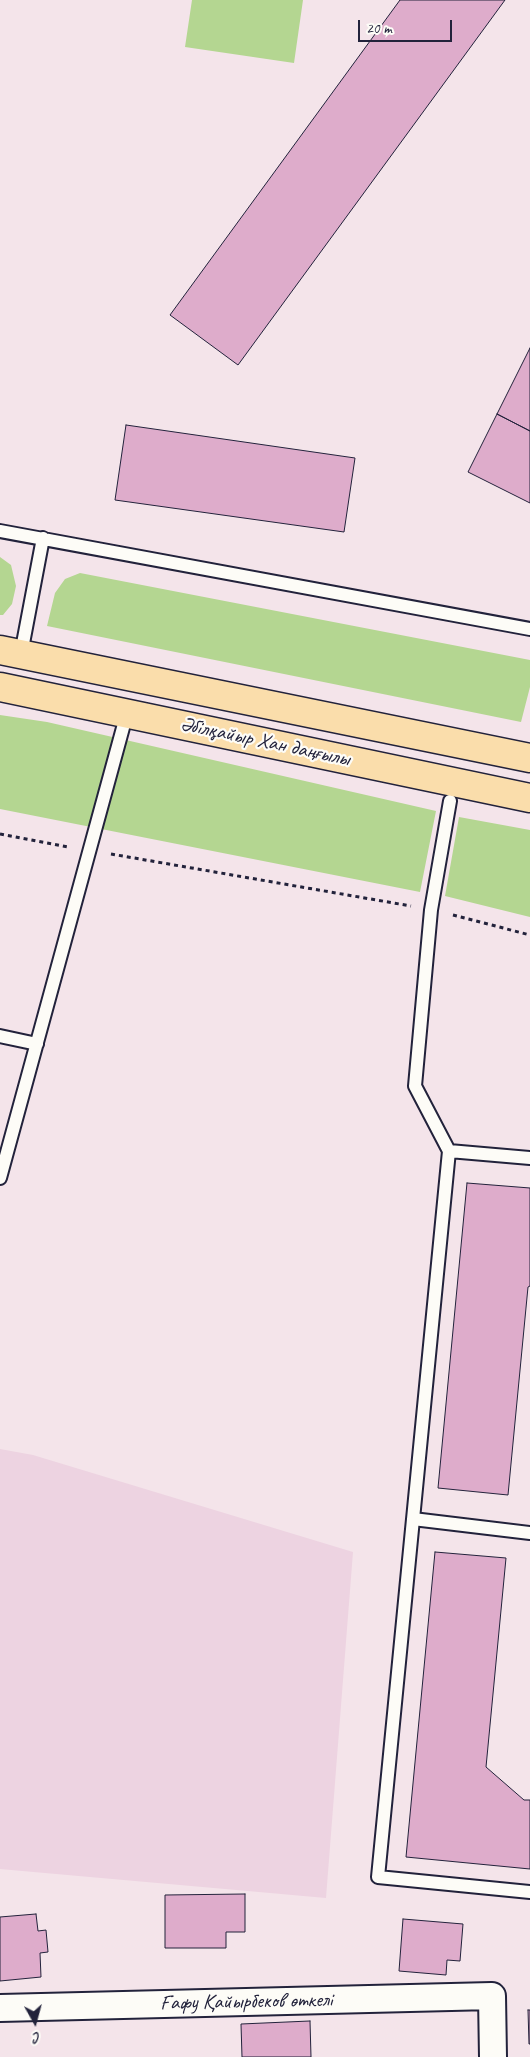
<!DOCTYPE html>
<meta charset="utf-8">
<style>
body{margin:0}
#map{position:relative;width:530px;height:2057px;overflow:hidden;background:#f4e4ea;font-family:Caveat,sans-serif}
canvas{display:block}
.north{position:absolute;left:10px;top:1997px;width:50px;height:50px;-webkit-text-stroke:4px #fdfcf7;paint-order:stroke;rotate:173deg;font-size:14px;font-weight:700;line-height:20px;text-align:center;color:#22223b}
.north::after{content:'';display:block;margin:auto;width:18px;height:22px;background:#22223b;clip-path:polygon(50% 0,100% 100%,50% 72%,0 100%)}
.scale{position:absolute;left:358px;top:20px;width:94px;height:22px;box-sizing:border-box;border:2px solid #22223b;border-top:0;padding-left:6px;font-size:15px;line-height:18px;white-space:nowrap;color:#22223b;-webkit-text-stroke:4px #fdfcf7;paint-order:stroke}
</style>
<div id="map">
<canvas width="530" height="2057"></canvas>
<div class="north">С</div>
<div class="scale">20 m</div>
</div>
<script>
const g = document.querySelector('canvas').getContext('2d');
g.lineJoin = 'round';
function fillPath(path, color) { g.fillStyle = color; g.fill(path, 'evenodd'); }
const shape = rows => new Path2D(rows.map(r => 'M' + r).join(''));
function stroke(path, color, width, dash) { g.strokeStyle = color; g.lineWidth = width; g.lineCap = dash ? 'butt' : 'round'; g.setLineDash(dash || []); g.stroke(path); }
function drawText(font, color, halo, rows, align = 'center') {
  g.font = font + ' Caveat,sans-serif'; g.lineWidth = 4.5; g.setLineDash([]); g.textBaseline = 'middle'; g.strokeStyle = halo; g.fillStyle = color; for (const [text, x, y, turn = 0] of rows) {
    g.save(); g.translate(x, y); g.rotate((+turn || 0) * Math.PI / 180); g.textAlign = isNaN(turn) ? turn : align; if (halo) g.strokeText(text, 0, 0); g.fillText(text, 0, 0); g.restore();
  }
}
fillPath(shape([
 [0,1449,33,1455,353,1552,326,1898,0,1869]
]), '#edd3e1');
fillPath(shape([
 [192,0,303,0,294,63,185,47],
 [0,557,11,565,16,586,12,604,3,615,0,615],
 [80,573,530,660,530,687,521,722,47,626,55,593,65,579],
 [0,715,47,722,436,811,420,892,0,809],
 [459,817,530,830,530,917,445,896]
]), '#b4d691');
const building = shape([
 [400,0,505,0,238,365,170,315,400,0],
 [530,348,530,431,497,414,530,348],
 [497,414,530,431,530,503,468,472,497,414],
 [126,425,355,458,344,532,115,500,126,425],
 [467,1183,530,1188,530,1286,528,1287,508,1495,438,1488,467,1183],
 [435,1552,506,1558,486,1767,524,1800,530,1800,530,1869,406,1857,435,1552],
 [245,1894,245,1932,226,1932,226,1948,165,1948,165,1895,245,1894],
 [36,1914,38,1931,46,1930,48,1952,40,1953,41,1977,0,1981,0,1917,36,1914],
 [403,1919,463,1924,460,1961,447,1960,446,1975,399,1971,403,1919],
 [528,2010,530,2010,530,2044,529,2044,528,2010],
 [310,2021,311,2057,242,2057,241,2024,310,2021]
]);
fillPath(building, '#deaccb');
stroke(building, '#22223b', 1);
const lane = shape([
 [0,531,530,629],
 [21,654,43,538],
 [0,1036,37,1044],
 [449,1151,415,1086,431,910,450,801],
 [530,1158,449,1151,378,1877,530,1892],
 [0,1178,127,713],
 [413,1519,530,1533]
]);
const street = shape([
 [0,2008,492,1996,493,2057]
]);
const primary = shape([
 [0,650,530,758],
 [0,687,530,798]
]);
stroke(lane, '#22223b', 16);
stroke(street, '#22223b', 30);
stroke(primary, '#22223b', 31);
stroke(shape([
 [0,834,68,847],
 [111,854,411,906],
 [453,915,530,935]
]), '#22223b', 3, [4, 4]);
stroke(lane, '#fdfcf7', 12);
stroke(street, '#fdfcf7', 26);
stroke(primary, '#faddab', 28);
drawText('21px', '#22223b', '#fdfcf7', [
 ["Әбілқайыр Хан даңғылы",265,742,12],
 ["Ғафу Қайырбеков өткелі",246,2002,-1]
]);
</script>
